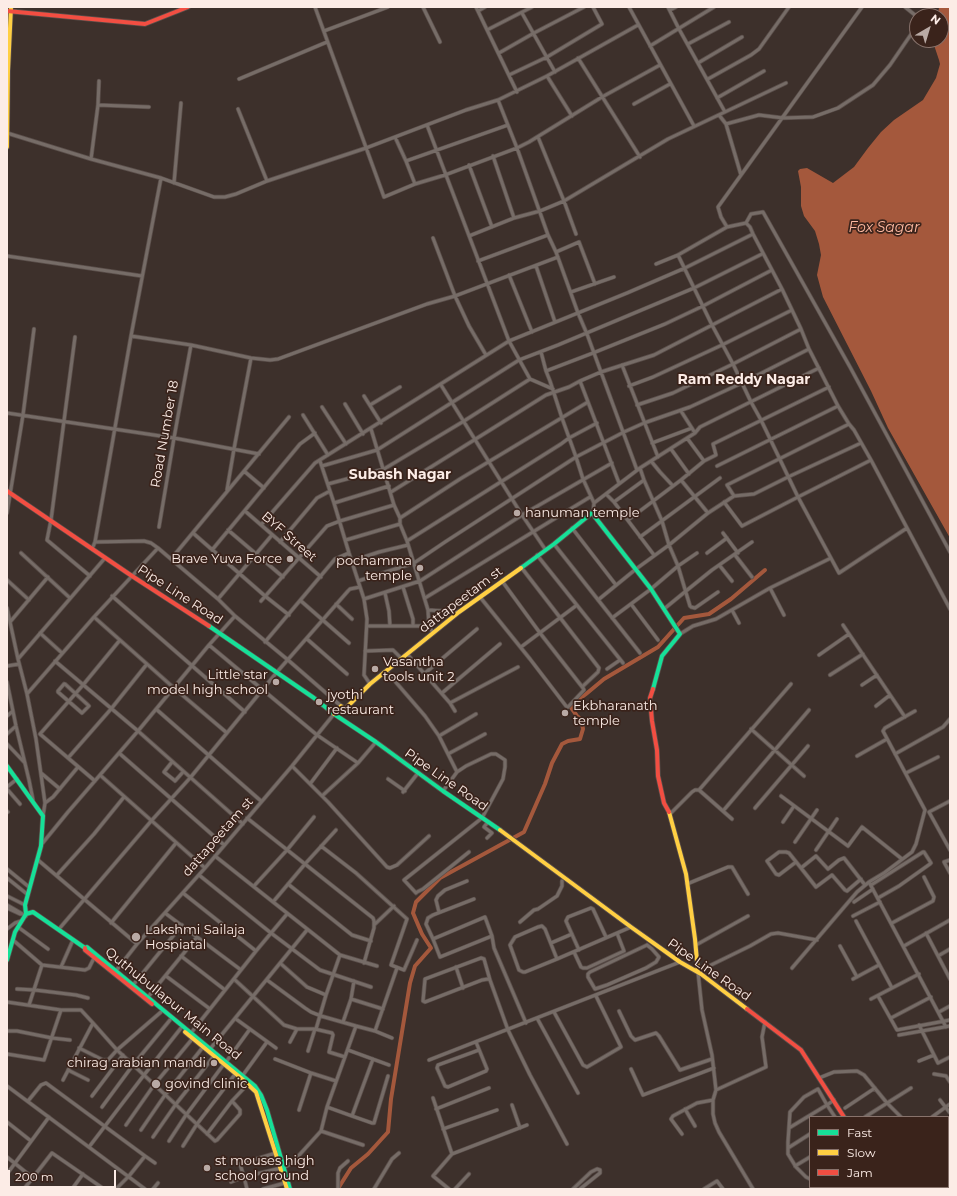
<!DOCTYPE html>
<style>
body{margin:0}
#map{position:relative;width:957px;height:1196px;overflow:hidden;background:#3d302b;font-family:Montserrat,sans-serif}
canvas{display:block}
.frame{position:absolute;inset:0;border:8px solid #fcece6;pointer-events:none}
.legend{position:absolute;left:809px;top:1116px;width:140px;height:72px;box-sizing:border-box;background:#3a231b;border:1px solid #88736c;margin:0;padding:5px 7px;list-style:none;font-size:12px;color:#fcece6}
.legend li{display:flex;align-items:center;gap:8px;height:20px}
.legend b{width:20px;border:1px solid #88736c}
.north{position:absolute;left:909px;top:8px;width:40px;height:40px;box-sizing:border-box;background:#3a231b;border:1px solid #88736c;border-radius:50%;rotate:38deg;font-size:11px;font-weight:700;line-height:16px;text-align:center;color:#fcece6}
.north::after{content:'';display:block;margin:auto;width:14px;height:18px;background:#b9aaa5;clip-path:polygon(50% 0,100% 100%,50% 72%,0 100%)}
.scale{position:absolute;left:8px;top:1170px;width:108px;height:18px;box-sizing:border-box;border:2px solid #fcece6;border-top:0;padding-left:5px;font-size:12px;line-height:14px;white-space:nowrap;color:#fcece6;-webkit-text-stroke:3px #3a231b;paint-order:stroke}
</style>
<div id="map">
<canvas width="957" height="1196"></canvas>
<div class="frame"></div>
<ul class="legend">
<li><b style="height:5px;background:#16e098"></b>Fast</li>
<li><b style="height:5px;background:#ffcf43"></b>Slow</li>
<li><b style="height:5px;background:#f24e42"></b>Jam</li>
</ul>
<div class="north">N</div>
<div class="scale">200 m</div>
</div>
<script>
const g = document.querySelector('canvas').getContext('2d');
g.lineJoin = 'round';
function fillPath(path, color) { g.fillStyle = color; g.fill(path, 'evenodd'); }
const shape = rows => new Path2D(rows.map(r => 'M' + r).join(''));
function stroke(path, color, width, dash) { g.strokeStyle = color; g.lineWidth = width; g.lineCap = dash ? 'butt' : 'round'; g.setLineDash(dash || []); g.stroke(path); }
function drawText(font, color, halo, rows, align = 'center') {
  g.font = font + ' Montserrat,sans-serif'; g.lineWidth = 3.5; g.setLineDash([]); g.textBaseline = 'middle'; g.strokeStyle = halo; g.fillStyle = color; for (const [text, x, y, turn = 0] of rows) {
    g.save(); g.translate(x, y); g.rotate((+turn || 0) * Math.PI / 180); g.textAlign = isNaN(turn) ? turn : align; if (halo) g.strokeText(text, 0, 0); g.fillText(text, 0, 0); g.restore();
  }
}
fillPath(shape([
 [939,7,950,7,950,538,888,428,871,391,823,297,817,275,821,255,819,244,815,231,804,216,801,206,801,187,798,171,800,169,807,168,833,183,854,167,868,148,881,132,894,120,923,100,936,78,940,64,939,60,935,48,934,40,941,40,941,16,938,16]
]), '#a4583c');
stroke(shape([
 [339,1189,339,1187,351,1168,368,1154,388,1132,391,1099,410,983,415,966,431,948,422,934,413,913,416,902,440,878,524,832,545,784,552,763,562,744,568,741,580,739,583,729,581,719,577,716,570,706,586,694,604,679,658,647,684,618,709,614,731,599,765,570]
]), '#a4583c', 4);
const street = shape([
 [315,7,384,197,415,184,445,175,517,148,529,142,602,97,660,65],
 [423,7,440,42],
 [476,7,517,92],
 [629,7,694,126],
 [668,7,679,29,725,112],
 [670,10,676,7],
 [478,11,485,7],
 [522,13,555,72],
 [487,30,532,7],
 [324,31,388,7],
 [688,44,729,22],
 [650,46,714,7],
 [499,53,534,33,584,7],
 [578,58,640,157],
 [698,63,742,37],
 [509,75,547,57,602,24,593,7],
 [547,76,572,116],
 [239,79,327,42],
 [708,79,751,55,759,49,789,7],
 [717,98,764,71],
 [498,100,517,148,548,235,556,252,578,313,587,334,637,470],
 [634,104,670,84],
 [98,105,149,107],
 [238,109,267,181],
 [719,115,726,124,741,175],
 [726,124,759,115,783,118,813,117,838,108,873,85,890,65,914,30,916,22,915,15,905,7],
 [427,125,509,341,530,379,553,389],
 [7,133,91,159,161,178,214,197,225,197,236,194,267,181,366,148,466,110,498,100,547,76,638,25],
 [395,137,406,161,415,184],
 [538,137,564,201,576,234],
 [493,156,514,218],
 [91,159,98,105,99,81],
 [406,161,508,125],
 [469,165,492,227],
 [174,183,181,103],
 [746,223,751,214,763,212,850,367,950,552],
 [727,227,721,217,718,207,862,7],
 [469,236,514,218,540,211,564,201,668,139,786,83],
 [433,238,455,296,469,326,486,355],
 [556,252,579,242,595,284],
 [7,256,142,276],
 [478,261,548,235],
 [656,264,678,255],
 [536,266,555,322],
 [509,275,532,332],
 [571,292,614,277],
 [131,336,191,345,251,358,270,360,278,359,427,304,455,296,558,257],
 [75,337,51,520,47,540,90,576],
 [541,352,546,371],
 [622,365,658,457],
 [580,381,619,483],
 [441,385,522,515,545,549],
 [629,386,653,377,722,345,792,310],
 [364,396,381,423],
 [345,404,363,434],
 [370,405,400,387],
 [637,405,673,393,733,364,801,329],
 [322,407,346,444],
 [681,411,695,433],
 [7,413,174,438,259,454],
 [303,415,328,455],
 [371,429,394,505,400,518,400,524,407,541,428,610,429,626,433,633],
 [687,438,704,461],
 [652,443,692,428],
 [671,449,689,474],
 [871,460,798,497,761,420,751,402,733,364,712,325,678,255,727,227,746,223,750,227,753,234,782,289,801,329,809,349,838,406,849,424,854,430,871,460,950,609],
 [320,461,334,503,349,553,364,599,367,619,364,675,370,684],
 [651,461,660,472,673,486],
 [322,466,377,450,519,360,558,345,694,288,762,254],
 [717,466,838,406],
 [640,468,644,480,662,521,669,545,678,566,690,606,691,607,695,608,718,592],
 [244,471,264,488],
 [681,480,708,513],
 [328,484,384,469,464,421,530,379],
 [227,490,234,449,251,358],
 [391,492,546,395,569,387,580,381,601,372,654,355,782,289],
 [606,494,614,502,654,555],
 [734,496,727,485,849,424],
 [614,502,644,480],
 [724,502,742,526,798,497,839,573,907,528],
 [334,503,389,486],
 [594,503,583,479,576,457,562,418,550,381,546,371,593,353,665,324,703,306,772,270],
 [245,511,321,577],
 [593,512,594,503,640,468,695,433,700,427,819,368],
 [7,513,23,415,34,329],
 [400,518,460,479,588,402],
 [628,520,681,480,704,461,716,455,713,444,829,387],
 [261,525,315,463,509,341,627,293,685,268,753,234],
 [159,527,174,438,191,345],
 [572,528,616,585],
 [228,530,283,577],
 [193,533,265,596,289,615],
 [723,533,738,553],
 [640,537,720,478],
 [346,540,400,524],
 [407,541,561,444,569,438,597,423],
 [95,542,144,541,151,543,158,548,218,599,235,616,288,660,341,706],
 [280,542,317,498,330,491],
 [554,544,640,653],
 [92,549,95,542,131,336,161,178],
 [212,550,300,444,315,433],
 [21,553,70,598],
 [707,553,727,538],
 [537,555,623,663],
 [735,555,752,577],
 [171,559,289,417],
 [352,561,379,552,408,545],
 [720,566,732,581],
 [521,567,599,668,598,672,582,687],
 [7,580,29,600],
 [358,581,414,563,445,542,576,457,624,432,644,423,690,407,742,383,809,349],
 [403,587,413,619,413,626],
 [770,588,784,615],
 [385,593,389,611,390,626],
 [112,596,245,712],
 [480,597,530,659,566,706,568,707,584,690,583,688,540,633,502,581],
 [425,598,590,497],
 [218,599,272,535],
 [364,599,420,581,522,515,612,463],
 [598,600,636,569,669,545,708,513,734,496,754,494,788,477,861,443],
 [261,601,327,526,340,521,394,505],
 [301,601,349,643],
 [336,604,352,619],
 [631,604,658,640],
 [7,608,18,659,27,694,36,739,45,803,43,816],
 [664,609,686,591,712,570,752,542],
 [428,610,459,612],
 [732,610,739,623],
 [94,617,174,688,227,733],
 [612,618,651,589,678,566,697,553],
 [10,622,48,577],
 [843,625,905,717],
 [367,626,429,626],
 [40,633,62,653],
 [680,634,693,626,716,619,770,588,831,558],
 [307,639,347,674],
 [265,642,335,559,349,553],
 [209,645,317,735,358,763],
 [521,647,577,605],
 [365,651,393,650,402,659],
 [408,655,450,703,518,667],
 [819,655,849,634],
 [18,659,105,558],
 [55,661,138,731,243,824],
 [7,666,19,664],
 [607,669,620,660],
 [387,672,425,716,439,736,457,772],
 [424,674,477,629],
 [830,675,863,654],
 [7,682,16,726,29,780,33,800],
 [64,684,65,684,88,705,89,706,82,713,58,692,58,691,64,684],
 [862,685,877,675],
 [442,693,500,644],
 [27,694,94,617,158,548],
 [450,703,455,711],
 [876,706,890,695],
 [156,709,261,801],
 [7,716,13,711],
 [751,729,804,776],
 [7,734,16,726],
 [439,736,476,714],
 [7,744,25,763],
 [119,753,224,845],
 [448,754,485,734],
 [895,754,943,727,950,719],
 [857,756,887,739],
 [68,758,111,709,147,664],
 [172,762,164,772,174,780,175,781,183,772],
 [292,766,328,802,387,867,390,868,397,865,429,836],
 [41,773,60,789],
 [906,773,938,757],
 [100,775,205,868],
 [388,779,405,791],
 [95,781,40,734,83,685,120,640],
 [310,784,337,748],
 [7,787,17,779],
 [7,789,20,804],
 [699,790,732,819],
 [443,791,457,772,466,766,491,754,496,754,505,760,505,767,503,779,482,818,404,880,416,893,417,892,423,889,469,852],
 [403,792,418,773],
 [322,796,358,763,376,742],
 [781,796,848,846,862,827,902,859],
 [950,801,929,812,950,850],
 [45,803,53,797,78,767],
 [755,808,808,746],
 [7,811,8,812],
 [723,811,809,710],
 [670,814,692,792,695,790,699,790,791,684],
 [247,818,373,918,374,921,374,928,364,963],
 [783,822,794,806],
 [487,838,492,833,484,827,488,822],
 [795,842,817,810],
 [41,845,68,812,138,731,209,645,235,616],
 [321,846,356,873,407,919,391,965,404,970,417,940],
 [816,850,837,819],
 [215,856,340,955,377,966],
 [38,860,137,944],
 [950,860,944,862,950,873],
 [796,862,779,875,776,874,767,861,779,852,786,852,789,853,801,868,816,856,828,869,839,860,844,858,865,885],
 [801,868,816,887,832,875,845,890,847,891,861,879],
 [7,869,29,887],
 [57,875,94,834,124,797],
 [199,875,271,933,320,970,371,987],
 [7,878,27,894],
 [869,882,946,1027],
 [288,884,352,935,371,941],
 [687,884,728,867,732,867,748,894],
 [871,885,923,852,924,852,931,863,930,864,899,886,878,898],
 [254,886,287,850,314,817],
 [183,893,256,951],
 [7,896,25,905],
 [273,902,305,864,336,830],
 [854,902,873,889],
 [7,905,26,916],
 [7,908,20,914,22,914],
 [439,912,436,900,438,896,445,890,467,881],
 [165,913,241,970],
 [853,916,880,902],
 [856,921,892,988],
 [520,922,534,910,538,909,557,896,562,886,562,881],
 [111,923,176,843],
 [892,923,933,901,934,897,924,877],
 [375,924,394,906],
 [18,927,48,949],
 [7,929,15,923,21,921],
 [59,929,152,820,190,778,277,672,348,591,350,589,360,587],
 [926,933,950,979],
 [492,936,485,917,433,939,440,957,492,936,494,948,526,1023],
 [433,939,426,924,428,918,433,915,474,899],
 [13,940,42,965,85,970,89,968,94,958],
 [551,943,572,934],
 [647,945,652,949,659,957,656,962,646,968,607,985,595,989,588,977,588,974,590,972,647,945],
 [696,945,748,916],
 [840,946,857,977],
 [904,946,950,920],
 [579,950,566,921,568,917,591,908,593,909,606,937],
 [574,952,581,967,583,968,587,968,624,951,617,933],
 [181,956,225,990],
 [938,956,950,949],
 [557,959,545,929,542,926,538,927,515,937,510,945,519,970,523,972,525,972,557,959,631,927],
 [280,963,307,987,326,995,316,1029],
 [61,967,73,940],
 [456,967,463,988],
 [792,968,857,892,869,882,884,873,912,852,916,844,925,810,883,731,885,728,915,711],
 [115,972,137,944,205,868,292,766,334,714],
 [698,972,702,1010,712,1055,716,1090,713,1100,713,1114,715,1123,719,1132,753,1189],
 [701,974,707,967,750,946,771,934,778,933,817,940],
 [166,976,210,1009],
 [234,979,284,1025,297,1029,315,1029,332,1033,333,1035,329,1052,345,1057],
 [853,979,879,965],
 [267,980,305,1008,311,1012,321,1016,356,1026],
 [490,980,484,959,481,958,425,979,423,1001,425,1002,482,980,488,979,490,980,508,1030,530,1075,567,1144],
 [354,981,351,999,383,1009],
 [133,985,182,925],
 [17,989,35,990,76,995,88,998],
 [326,995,340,955],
 [878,996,897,1030,950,1020],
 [148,997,197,937],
 [871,999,919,974],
 [7,1002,61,1010,81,1010,93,1023,117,1050,161,1012],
 [29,1005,42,965],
 [619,1011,631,1036,635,1040,656,1033,659,1036,680,1070,712,1059],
 [554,1012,583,1065,587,1067,621,1047,596,996],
 [939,1012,950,1006],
 [537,1018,578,1093],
 [891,1018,931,997],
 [236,1019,276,1048],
 [343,1022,351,999],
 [919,1025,938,1063,950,1057],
 [7,1031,17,1031,52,1038,70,1040],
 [375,1031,392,1038],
 [191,1033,256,951,287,914],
 [899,1035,950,1026],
 [290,1042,297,1029],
 [476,1042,487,1069,486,1071,448,1087,445,1086,437,1068,438,1065,479,1050],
 [79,1048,103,1060,108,1060,117,1050,215,1141,217,1140,240,1114,240,1110,232,1101],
 [210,1049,307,930],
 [348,1050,389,1065],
 [308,1051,315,1029],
 [7,1054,44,1060,61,1010],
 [275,1059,311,1073,336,1081],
 [373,1059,352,1116,372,1123,374,1123,388,1076],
 [429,1060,680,962],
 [919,1061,934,1055],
 [226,1062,250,1029],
 [631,1069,643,1095,714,1068],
 [68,1070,88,1080],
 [934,1074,946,1076,950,1082],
 [243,1075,267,1042],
 [819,1078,834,1072,857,1071,864,1075,887,1103,901,1117],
 [63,1080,93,1023],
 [7,1086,145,1189],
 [716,1090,766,1067,762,1037,765,1022],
 [92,1096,123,1055],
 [433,1098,452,1154],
 [940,1100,950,1113],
 [28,1101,41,1085,46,1083,145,1156,129,1176,116,1189],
 [512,1105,520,1128],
 [102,1107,133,1065,170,1020],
 [327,1107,352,1116],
 [845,1108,875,1088],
 [436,1109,489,1088],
 [685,1109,695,1126],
 [299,1110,311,1073],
 [865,1117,911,1088],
 [932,1117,950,1104],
 [7,1122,31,1141],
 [126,1125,154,1085,193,1038],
 [789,1128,827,1105,835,1117],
 [443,1129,497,1110],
 [141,1130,165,1095,203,1047],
 [948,1133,950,1131],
 [207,1134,232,1101,248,1084],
 [682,1134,671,1119,673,1116,697,1103,713,1100],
 [153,1137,176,1104,214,1056],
 [169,1141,186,1115,224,1064],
 [363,1145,321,1131,327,1107,356,1026,375,1031,397,968],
 [183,1146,197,1124,236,1073],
 [89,1147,144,1075,181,1028],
 [788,1148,810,1134],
 [145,1156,155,1163],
 [7,1157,33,1178],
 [948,1158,950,1157],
 [795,1166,810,1157],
 [948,1170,950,1172],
 [7,1174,49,1117],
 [810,1179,806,1177,796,1167,788,1154,788,1142,790,1112,804,1097,818,1089,827,1105,834,1100],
 [231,1182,244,1177,240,1164,276,1153],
 [828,1187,830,1189],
 [843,1187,844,1189],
 [937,1187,938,1189],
 [24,1189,52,1153,104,1189],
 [72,1189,83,1174],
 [153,1189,158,1183],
 [247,1189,244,1177,285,1167,292,1163,321,1131],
 [263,1189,285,1183],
 [338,1189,338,1173,340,1168,348,1161],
 [374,1189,392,1159,399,1153],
 [449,1189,433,1176,452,1154,527,1125],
 [455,1189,469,1174],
 [573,1189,591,1172,597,1169,600,1170,600,1173,580,1189],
 [704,1189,717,1181,723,1189],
 [834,1189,836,1187],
 [869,1189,872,1187],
 [912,1189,914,1187]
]);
const fast = shape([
 [521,568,554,544,593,512,595,517,651,589,680,634,662,656,653,689],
 [209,626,314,698,334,714,376,742,443,791,500,830],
 [7,766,43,816,41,846,25,905,26,914,15,932,7,960],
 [26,914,33,912,85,948,87,947,255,1086,261,1095,267,1110,290,1189],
 [889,1187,891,1189]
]);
const slow = shape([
 [7,147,8,71,11,7],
 [334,714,341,706,345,709,370,684,459,612,521,568],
 [669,812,686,874,695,939,698,972],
 [500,830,631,927,680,962,701,974,747,1009],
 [185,1032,241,1078,256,1092,287,1189]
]);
const jam = shape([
 [7,11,145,24,188,7],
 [7,491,132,576,209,626],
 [653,689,650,698,652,721,657,750,658,776,664,803,669,812],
 [85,948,85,950,152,1004],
 [747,1009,801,1050,844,1117]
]);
stroke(street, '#5b4f4b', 4.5);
stroke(fast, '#5b4f4b', 5.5);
stroke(slow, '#5b4f4b', 5.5);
stroke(jam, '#5b4f4b', 5.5);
stroke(street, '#766c67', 3);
stroke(fast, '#16e098', 4);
stroke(slow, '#ffcf43', 4);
stroke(jam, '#f24e42', 4);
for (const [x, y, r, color] of [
 [517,513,4,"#b9aaa5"],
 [290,559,4,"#b9aaa5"],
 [420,568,4,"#b9aaa5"],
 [375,669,4,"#b9aaa5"],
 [276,682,4,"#b9aaa5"],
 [319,702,4,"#b9aaa5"],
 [565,713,4,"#b9aaa5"],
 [136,937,5,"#b9aaa5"],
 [214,1063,4,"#b9aaa5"],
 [156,1084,5,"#b9aaa5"],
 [207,1168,4,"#b9aaa5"]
]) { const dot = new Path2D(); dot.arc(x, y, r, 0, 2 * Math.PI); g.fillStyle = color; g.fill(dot); stroke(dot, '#3a231b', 1.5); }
drawText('13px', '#fcece6', '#3a231b', [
 ["Road Number 18",165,434,-80],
 ["BYF Street",289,537,41],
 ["Pipe Line Road",180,595,33],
 ["dattapeetam st",461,600,-37],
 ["Pipe Line Road",446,780,35],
 ["dattapeetam st",218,837,-49],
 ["Pipe Line Road",709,970,35],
 ["Quthubullapur Main Road",173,1004,39]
]);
drawText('13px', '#fcece6', '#3a231b', [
 ["hanuman temple",525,513],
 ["Brave Yuva Force",282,559,"right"],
 ["pochamma",412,561,"right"],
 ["temple",412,576,"right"],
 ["Vasantha",383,662],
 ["tools unit 2",383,677],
 ["Little star",268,675,"right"],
 ["model high school",268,690,"right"],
 ["jyothi",327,695],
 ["restaurant",327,710],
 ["Ekbharanath",573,706],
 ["temple",573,721],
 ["Lakshmi Sailaja",145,930],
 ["Hospiatal",145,945],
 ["chirag arabian mandi",206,1063,"right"],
 ["govind clinic",165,1084],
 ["st mouses high",215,1161],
 ["school ground",215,1176]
], 'left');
drawText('italic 14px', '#feb9a1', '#3a231b', [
 ["Fox Sagar",884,228]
]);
drawText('bold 14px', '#fcece6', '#3a231b', [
 ["Ram Reddy Nagar",744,380],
 ["Subash Nagar",400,475]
]);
</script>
